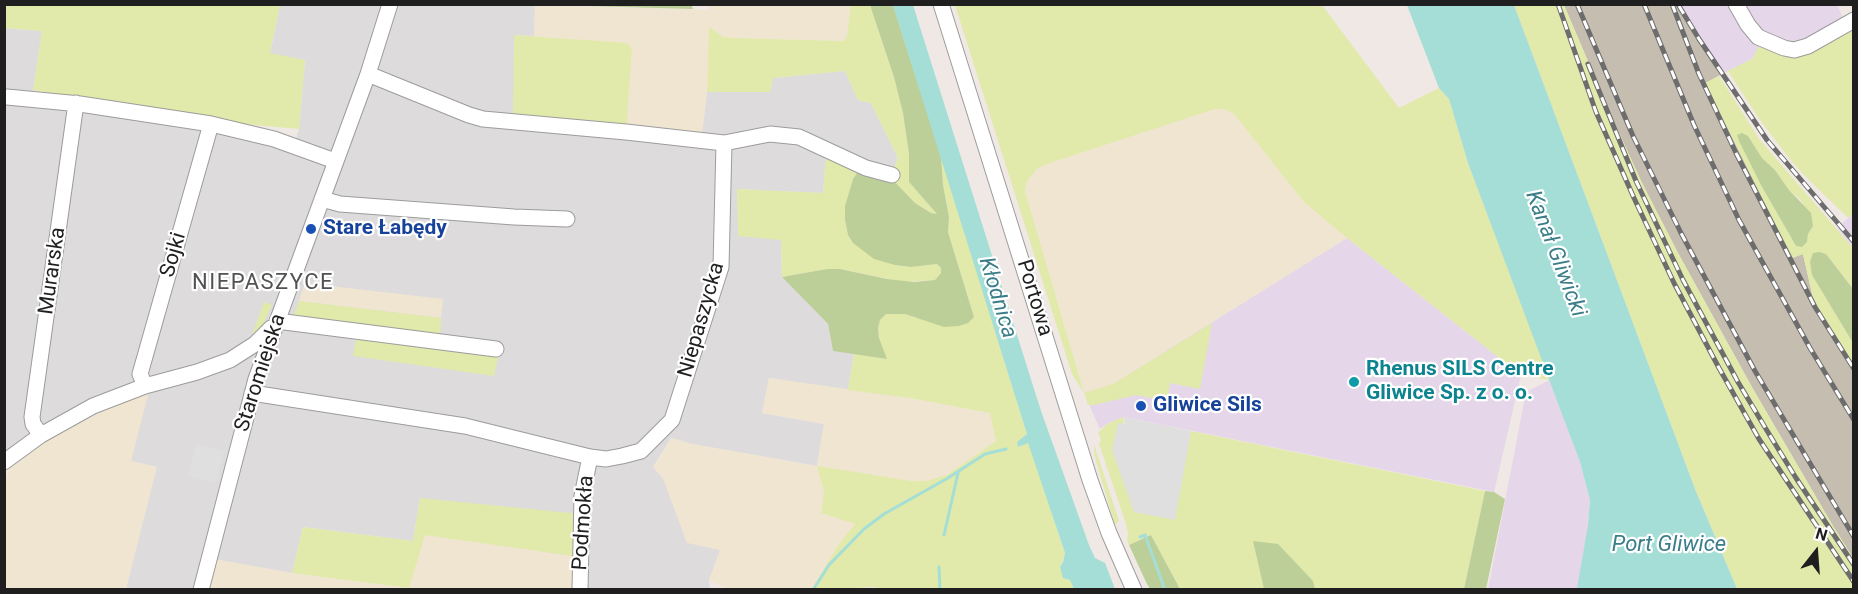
<!DOCTYPE html>
<meta charset="utf-8">
<style>
body{margin:0}
#map{position:relative;width:1858px;height:594px;overflow:hidden;background:#f0e8e4;font-family:Roboto,sans-serif}
canvas{display:block}
.frame{position:absolute;inset:0;border:6px solid #1f1f1f;pointer-events:none}
.north{position:absolute;left:1786px;top:522px;width:60px;height:60px;-webkit-text-stroke:4px #fff;paint-order:stroke;rotate:17deg;font-size:16px;font-weight:700;line-height:24px;text-align:center;color:#1f1f1f}
.north::after{content:'';display:block;margin:auto;width:21px;height:27px;background:#1f1f1f;clip-path:polygon(50% 0,100% 100%,50% 72%,0 100%)}
</style>
<div id="map">
<canvas width="1858" height="594"></canvas>
<div class="frame"></div>
<div class="north">N</div>
</div>
<script>
const g = document.querySelector('canvas').getContext('2d');
g.lineJoin = 'round';
function fillPath(path, color) { g.fillStyle = color; g.fill(path, 'evenodd'); }
const shape = rows => new Path2D(rows.map(r => 'M' + r).join(''));
function stroke(path, color, width, dash) { g.strokeStyle = color; g.lineWidth = width; g.lineCap = dash ? 'butt' : 'round'; g.setLineDash(dash || []); g.stroke(path); }
function drawText(font, color, halo, rows, align = 'center') {
  g.font = font + ' Roboto,sans-serif'; g.lineWidth = 4.5; g.setLineDash([]); g.textBaseline = 'middle'; g.strokeStyle = halo; g.fillStyle = color; for (const [text, x, y, turn = 0] of rows) {
    g.save(); g.translate(x, y); g.rotate((+turn || 0) * Math.PI / 180); g.textAlign = isNaN(turn) ? turn : align; if (halo) g.strokeText(text, 0, 0); g.fillText(text, 0, 0); g.restore();
  }
}
fillPath(shape([
 [280,5,535,5,534,36,514,35,701,141,707,92,770,92,773,78,845,71,858,100,871,103,898,158,893,171,827,145,823,193,737,189,739,236,781,239,782,277,828,324,833,351,854,353,848,390,769,378,762,413,824,424,817,466,692,444,671,438,653,467,663,478,687,542,720,550,709,581,710,589,580,589,420,498,413,541,303,527,292,573,213,559,205,588,216,589,126,589,156,467,131,461,5,462,4,28,42,31,31,104,259,140,293,149,299,129,305,60,270,54]
]), '#dddbdc');
fillPath(shape([
 [1679,5,1837,5,1848,28,1752,59,1722,74],
 [1853,214,1853,248,1837,228],
 [1347,238,1521,375,1494,492,1124,417,1107,424,1100,429,1084,393,1113,384],
 [1550,380,1580,462,1590,500,1588,525,1737,589,1488,590,1526,392]
]), '#e5d6e9');
fillPath(shape([
 [1564,5,1679,5,1722,74,1706,83,1792,258,1803,254,1815,307,1853,369,1853,558,1833,526,1753,389,1678,253,1642,183,1610,113]
]), '#c4bdb0');
fillPath(shape([
 [709,4,851,5,847,37,843,41,733,38,723,37,709,28,707,92,701,142,626,132,632,48,627,44,534,36,535,5,709,10],
 [1215,109,1224,109,1234,114,1304,202,1347,238,1113,384,1084,393,1025,191,1027,181,1037,169,1047,164],
 [305,283,443,299,441,318,299,301],
 [769,378,910,398,990,413,996,441,947,475,937,478,926,481,824,491,821,513,855,524,839,544,814,589,729,589,709,581,720,550,687,543,663,478,653,467,672,438,692,444,817,466,824,424,762,413],
 [149,391,131,461,157,467,126,589,5,590,4,488,10,465,77,419],
 [425,534,580,557,580,589,216,590,205,588,213,559,292,573,409,588]
]), '#efe5d0');
fillPath(shape([
 [4,5,280,5,270,53,305,60,299,129,244,124,33,90,42,31,5,28],
 [851,5,870,5,894,77,903,113,909,154,909,182,938,215,931,213,915,203,907,195,853,179,845,206,845,220,848,235,853,243,895,265,910,267,937,264,941,268,941,273,935,280,903,282,840,269,827,269,782,277,781,240,738,236,737,189,823,193,827,145,893,171,898,158,871,103,858,100,845,71,773,78,770,92,707,92,709,27,723,37,733,38,843,41,847,37],
 [955,5,1322,5,1399,108,1439,88,1449,99,1468,163,1550,380,1521,375,1347,238,1304,202,1234,114,1224,109,1215,109,1047,164,1037,169,1027,181,1025,191,1084,393,1113,384,1212,323,1200,389,1170,383,1167,401,1136,395,1094,405,1088,405,1084,393,1072,374],
 [1514,5,1564,5,1610,113,1642,183,1678,253,1753,389,1833,526,1853,558,1853,589,1737,589,1695,489],
 [1853,24,1853,214,1848,218,1804,175,1789,158,1760,120,1728,71,1752,59,1763,38,1789,50],
 [514,35,627,43,632,48,626,132,513,122],
 [1719,76,1760,140,1853,248,1853,289,1826,254,1812,275,1853,343,1853,369,1815,307,1803,254,1792,258,1705,83],
 [1737,135,1748,136,1762,158,1775,170,1789,190,1801,200,1813,226,1808,234,1807,242,1802,247,1796,246,1762,187],
 [941,156,1027,434,1017,442,1018,447,1028,442,1065,554,1060,567,1063,578,1070,580,1074,589,878,590,875,587,854,588,852,589,811,590,839,544,855,524,821,513,824,491,817,466,911,481,926,481,947,475,996,441,990,413,910,398,848,390,854,353,886,359,879,338,878,328,880,320,886,314,905,314,916,318,974,317,948,232,949,217,943,185],
 [299,301,441,318,440,340,292,320],
 [264,302,272,305,261,329,254,336,253,332],
 [357,335,499,353,494,376,353,356],
 [1123,417,1134,511,1174,519,1191,431,1485,491,1464,589,1315,589,1313,581,1254,541,1264,589,1180,589,1151,535,1129,545,1127,540,1128,533,1125,521,1099,444,1101,440,1098,433,1107,424],
 [1094,444,1119,521,1115,525,1094,454],
 [420,498,581,514,580,557,425,535,409,588,292,573,303,527,413,541]
]), '#e1eaaa');
fillPath(shape([
 [691,4,693,9,550,5,550,4],
 [870,5,893,5,941,156,943,185,949,217,948,232,974,317,968,323,959,326,944,327,905,314,886,314,880,320,878,328,879,338,887,359,833,351,828,324,782,277,827,269,840,269,887,279,914,282,935,280,941,273,941,268,937,264,911,267,895,265,874,259,853,243,848,235,845,220,845,206,853,179,857,173,863,172,891,178,915,203,931,213,937,214,909,182,909,154,903,113,894,77],
 [1742,133,1748,136,1762,158,1775,170,1789,190,1811,213,1813,226,1808,234,1807,242,1802,247,1796,246,1762,187,1739,141,1737,135],
 [1819,252,1826,254,1853,289,1853,343,1812,275,1810,262,1813,253],
 [1485,491,1494,492,1505,499,1486,589,1464,589],
 [1151,535,1180,589,1150,589,1146,582,1129,545],
 [1253,541,1278,544,1313,581,1315,589,1264,589]
]), '#bdcf99');
fillPath(shape([
 [1123,417,1191,431,1175,520,1134,512,1112,450,1118,423,1125,424],
 [196,445,224,451,216,483,187,476]
]), '#dfdfdf');
fillPath(shape([
 [893,5,913,5,1041,411,1089,545,1095,558,1105,563,1115,589,1074,589,1070,580,1063,578,1060,567,1063,562,1065,553,1028,443,1018,447,1017,442,1027,434],
 [1407,5,1514,5,1695,489,1737,589,1577,589,1588,525,1590,500,1580,462,1468,163,1449,99,1439,88]
]), '#a4ded6');
stroke(shape([
 [944,535,958,473],
 [1140,537,1145,535,1165,590],
 [939,567,940,590],
 [813,590,829,565,864,529,884,514,948,478,985,454,1006,449]
]), '#a4ded6', 3);
const minor = shape([
 [941,4,1090,480,1109,533,1134,590],
 [1736,4,1748,25,1758,37,1784,48,1794,50,1808,46,1854,20],
 [368,74,469,115,483,119,626,132,724,143,770,134,799,137,866,168,892,175],
 [7,97,80,104,211,124,274,139,335,161],
 [322,199,340,204,514,217,567,219],
 [277,321,496,349],
 [145,386,140,374,211,124],
 [252,393,465,426,590,457,606,459,622,456,641,451,672,420,721,267,724,143],
 [41,435,33,424,32,417,76,103],
 [4,462,41,435,93,406,145,386,197,372,230,360,255,344,271,328],
 [201,590,256,379,368,74,390,4],
 [580,590,582,496,590,457]
]);
stroke(minor, '#9c9c9c', 17);
stroke(minor, '#fff', 15);
const rail = shape([
 [1558,4,1596,112,1634,198,1674,283,1719,368,1759,439,1854,582],
 [1577,4,1633,136,1681,233,1755,371,1854,537],
 [1644,4,1694,125,1739,220,1810,348,1854,420],
 [1672,4,1699,74,1736,153,1815,307,1854,369],
 [1679,6,1699,39,1767,140,1854,242],
 [1588,64,1636,181,1683,280,1738,382,1766,429,1796,478,1854,565]
]);
stroke(rail, '#6d6d6d', 5);
stroke(rail, '#fff', 3, [9]);
for (const [x, y, r, color] of [
 [311,229,6,"#1a4fb4"],
 [1354,382,6,"#0f9aa8"],
 [1141,406,6,"#1a4fb4"]
]) { const dot = new Path2D(); dot.arc(x, y, r, 0, 2 * Math.PI); g.fillStyle = color; g.fill(dot); stroke(dot, '#fff', 2); }
drawText('bold 21px', '#164399', '#fff', [
 ["Stare Łabędy",323,229],
 ["Gliwice Sils",1153,406]
], 'left');
drawText('21px', '#1f1f1f', '#fff', [
 ["Sojki",174,255,-74],
 ["Murarska",53,271,-82],
 ["Portowa",1034,298,73],
 ["Niepaszycka",702,320,-74],
 ["Staromiejska",261,373,-72],
 ["Podmokła",584,523,-86]
]);
drawText('bold 21px', '#0d838f', '#fff', [
 ["Rhenus SILS Centre",1366,370],
 ["Gliwice Sp. z o. o.",1366,394]
], 'left');
drawText('italic 22px', '#3b7e88', '#fff', [
 ["Kanał Gliwicki",1555,254,69],
 ["Kłodnica",997,298,73],
 ["Port Gliwice",1669,545]
]);
g.letterSpacing = '1.5px';
drawText('22px', '#525252', '#fff', [
 ["NIEPASZYCE",263,283]
]);
g.letterSpacing = '0px';
</script>
